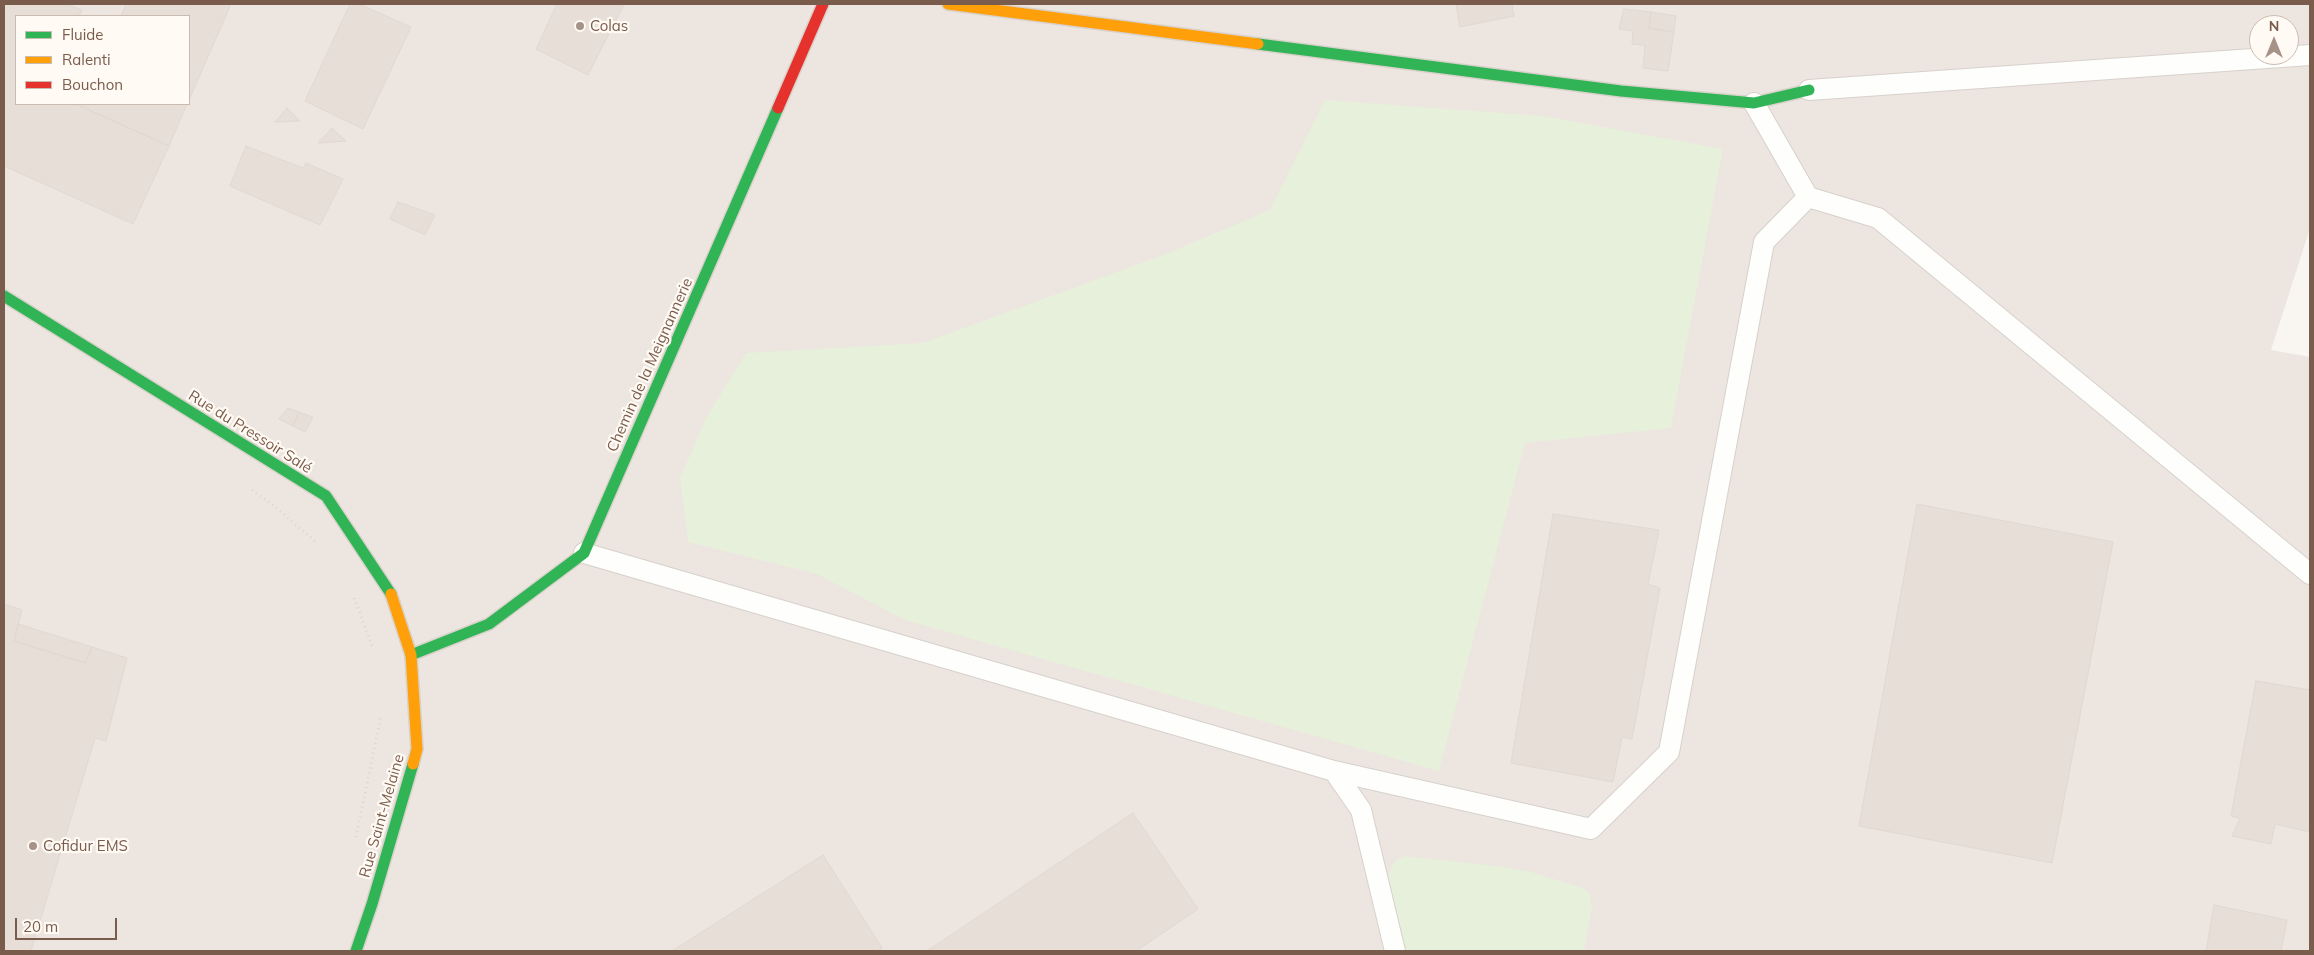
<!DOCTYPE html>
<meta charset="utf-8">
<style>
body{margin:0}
#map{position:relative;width:2314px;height:955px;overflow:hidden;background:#f9f5f0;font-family:Mulish,sans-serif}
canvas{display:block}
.frame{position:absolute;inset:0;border:5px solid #7a5c4d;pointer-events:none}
.legend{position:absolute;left:15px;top:15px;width:175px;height:90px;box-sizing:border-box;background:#fffaf3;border:1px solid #cabbb1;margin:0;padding:6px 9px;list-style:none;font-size:15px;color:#7a5c4d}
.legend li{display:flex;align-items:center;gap:10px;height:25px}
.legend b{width:25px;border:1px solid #cabbb1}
.north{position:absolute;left:2249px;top:15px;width:50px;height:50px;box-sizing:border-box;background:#fffaf3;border:1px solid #cabbb1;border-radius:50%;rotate:0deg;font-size:14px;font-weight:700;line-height:20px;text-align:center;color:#7a5c4d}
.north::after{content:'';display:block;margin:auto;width:18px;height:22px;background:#a69286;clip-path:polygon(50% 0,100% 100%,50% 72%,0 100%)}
.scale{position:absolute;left:15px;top:918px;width:102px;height:22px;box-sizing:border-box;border:2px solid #7a5c4d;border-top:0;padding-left:6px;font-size:15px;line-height:18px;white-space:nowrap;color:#7a5c4d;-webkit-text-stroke:4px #fffaf3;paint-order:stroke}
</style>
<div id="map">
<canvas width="2314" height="955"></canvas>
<div class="frame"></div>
<ul class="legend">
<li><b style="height:6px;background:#30b455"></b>Fluide</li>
<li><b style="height:6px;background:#ff9f0a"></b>Ralenti</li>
<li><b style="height:6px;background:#e5322d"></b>Bouchon</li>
</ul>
<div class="north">N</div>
<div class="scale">20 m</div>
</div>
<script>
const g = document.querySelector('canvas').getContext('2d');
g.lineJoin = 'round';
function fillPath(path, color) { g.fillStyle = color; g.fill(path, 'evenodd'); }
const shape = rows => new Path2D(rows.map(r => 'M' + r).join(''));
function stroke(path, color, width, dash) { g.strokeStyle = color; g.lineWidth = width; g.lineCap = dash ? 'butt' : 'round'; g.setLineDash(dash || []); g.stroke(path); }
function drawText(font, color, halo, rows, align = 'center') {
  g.font = font + ' Mulish,sans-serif'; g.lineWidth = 4.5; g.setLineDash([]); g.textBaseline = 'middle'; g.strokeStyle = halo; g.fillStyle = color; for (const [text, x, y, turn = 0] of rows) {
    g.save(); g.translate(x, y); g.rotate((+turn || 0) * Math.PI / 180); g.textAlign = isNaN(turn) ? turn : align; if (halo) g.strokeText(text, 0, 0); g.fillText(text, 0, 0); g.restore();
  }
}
fillPath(shape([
 [4,4,2310,4,2310,228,2271,350,2310,357,2310,951,4,951],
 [16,16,189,16,189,104,16,104],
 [2259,25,2289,25,2289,55,2259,55]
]), '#ede5e0');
fillPath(shape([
 [1325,100,1543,116,1723,149,1671,428,1525,443,1439,771,905,620,817,574,688,542,680,478,706,418,746,353,923,343,1166,254,1270,210],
 [1404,856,1497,866,1531,872,1583,888,1589,892,1592,907,1584,951,1406,951,1388,875,1395,861]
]), '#e7f0db');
const building = shape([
 [4,4,67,4,82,10,79,16,16,16,16,104,76,104,169,146,133,224,4,166,4,4],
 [126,4,231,4,189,100,189,16,121,16,126,4],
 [350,4,359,4,411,27,363,129,305,101,350,4],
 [557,4,624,4,588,75,536,49,557,4],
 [1456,4,1512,4,1514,16,1460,27,1456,4],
 [1624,9,1651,12,1649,28,1674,32,1668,71,1643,68,1645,45,1632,44,1633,31,1619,29,1624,9],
 [1651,12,1676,16,1674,32,1649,28,1651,12],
 [80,104,187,104,169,146,80,106,80,104],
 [287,108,300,121,275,122,287,108],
 [332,128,346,141,318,143,332,128],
 [246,146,303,168,306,163,343,179,320,225,230,186,246,146],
 [398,202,435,215,425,235,390,219,398,202],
 [288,408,299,412,293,426,279,419,288,408],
 [299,412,313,417,305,432,293,426,299,412],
 [1917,504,2113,542,2052,863,1859,826,1917,504],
 [1553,514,1659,530,1648,584,1660,588,1632,739,1622,737,1613,782,1511,763,1553,514],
 [4,604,22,610,14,641,85,663,92,647,127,658,106,741,95,738,31,951,4,951,4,604],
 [18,624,92,647,85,663,14,641,18,624],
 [2256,681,2310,690,2310,832,2275,824,2271,844,2232,836,2240,818,2231,816,2256,681],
 [1133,813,1198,909,1136,951,927,951,1133,813],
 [823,855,882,948,877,951,672,951,823,855],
 [2214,905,2287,920,2281,951,2206,951,2214,905]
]);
fillPath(building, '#e6ded7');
stroke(building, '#e2d8d2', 1);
const lane = shape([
 [1809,90,2310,55],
 [1754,103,1808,197,1878,218,2310,574],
 [584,553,1334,771,1591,829,1669,752,1764,242,1808,197],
 [1334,771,1361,810,1395,951]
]);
const fast = shape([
 [1258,44,1621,91,1754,103,1809,90],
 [4,296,326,496,391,594],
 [411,655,489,624,584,553,778,108],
 [356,951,372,904,413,764]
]);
const slow = shape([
 [948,4,1258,44],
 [391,594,411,655,417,749,413,764]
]);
const jam = shape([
 [778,108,823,4]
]);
stroke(lane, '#d7d1cb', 22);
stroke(fast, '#d9d2cb', 14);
stroke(slow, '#d9d2cb', 14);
stroke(jam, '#d9d2cb', 14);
stroke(shape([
 [252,490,273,505,317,543],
 [354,598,373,648],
 [356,837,381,716]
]), '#dcd5d0', 3, [1, 4]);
stroke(lane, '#fefefd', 20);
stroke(fast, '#30b455', 11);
stroke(slow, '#ff9f0a', 11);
stroke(jam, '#e5322d', 11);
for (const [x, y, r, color] of [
 [580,26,5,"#a69286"],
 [33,846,5,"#a69286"]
]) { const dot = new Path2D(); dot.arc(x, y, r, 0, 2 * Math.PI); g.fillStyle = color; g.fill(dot); stroke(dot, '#fffaf3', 2); }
drawText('15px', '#7a5c4d', '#fffaf3', [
 ["Colas",590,26],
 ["Cofidur EMS",43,846]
], 'left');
drawText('15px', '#7a5c4d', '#fffaf3', [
 ["Chemin de la Meignannerie",650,365,-66],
 ["Rue du Pressoir Salé",250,432,32],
 ["Rue Saint-Melaine",382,816,-74]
]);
</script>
